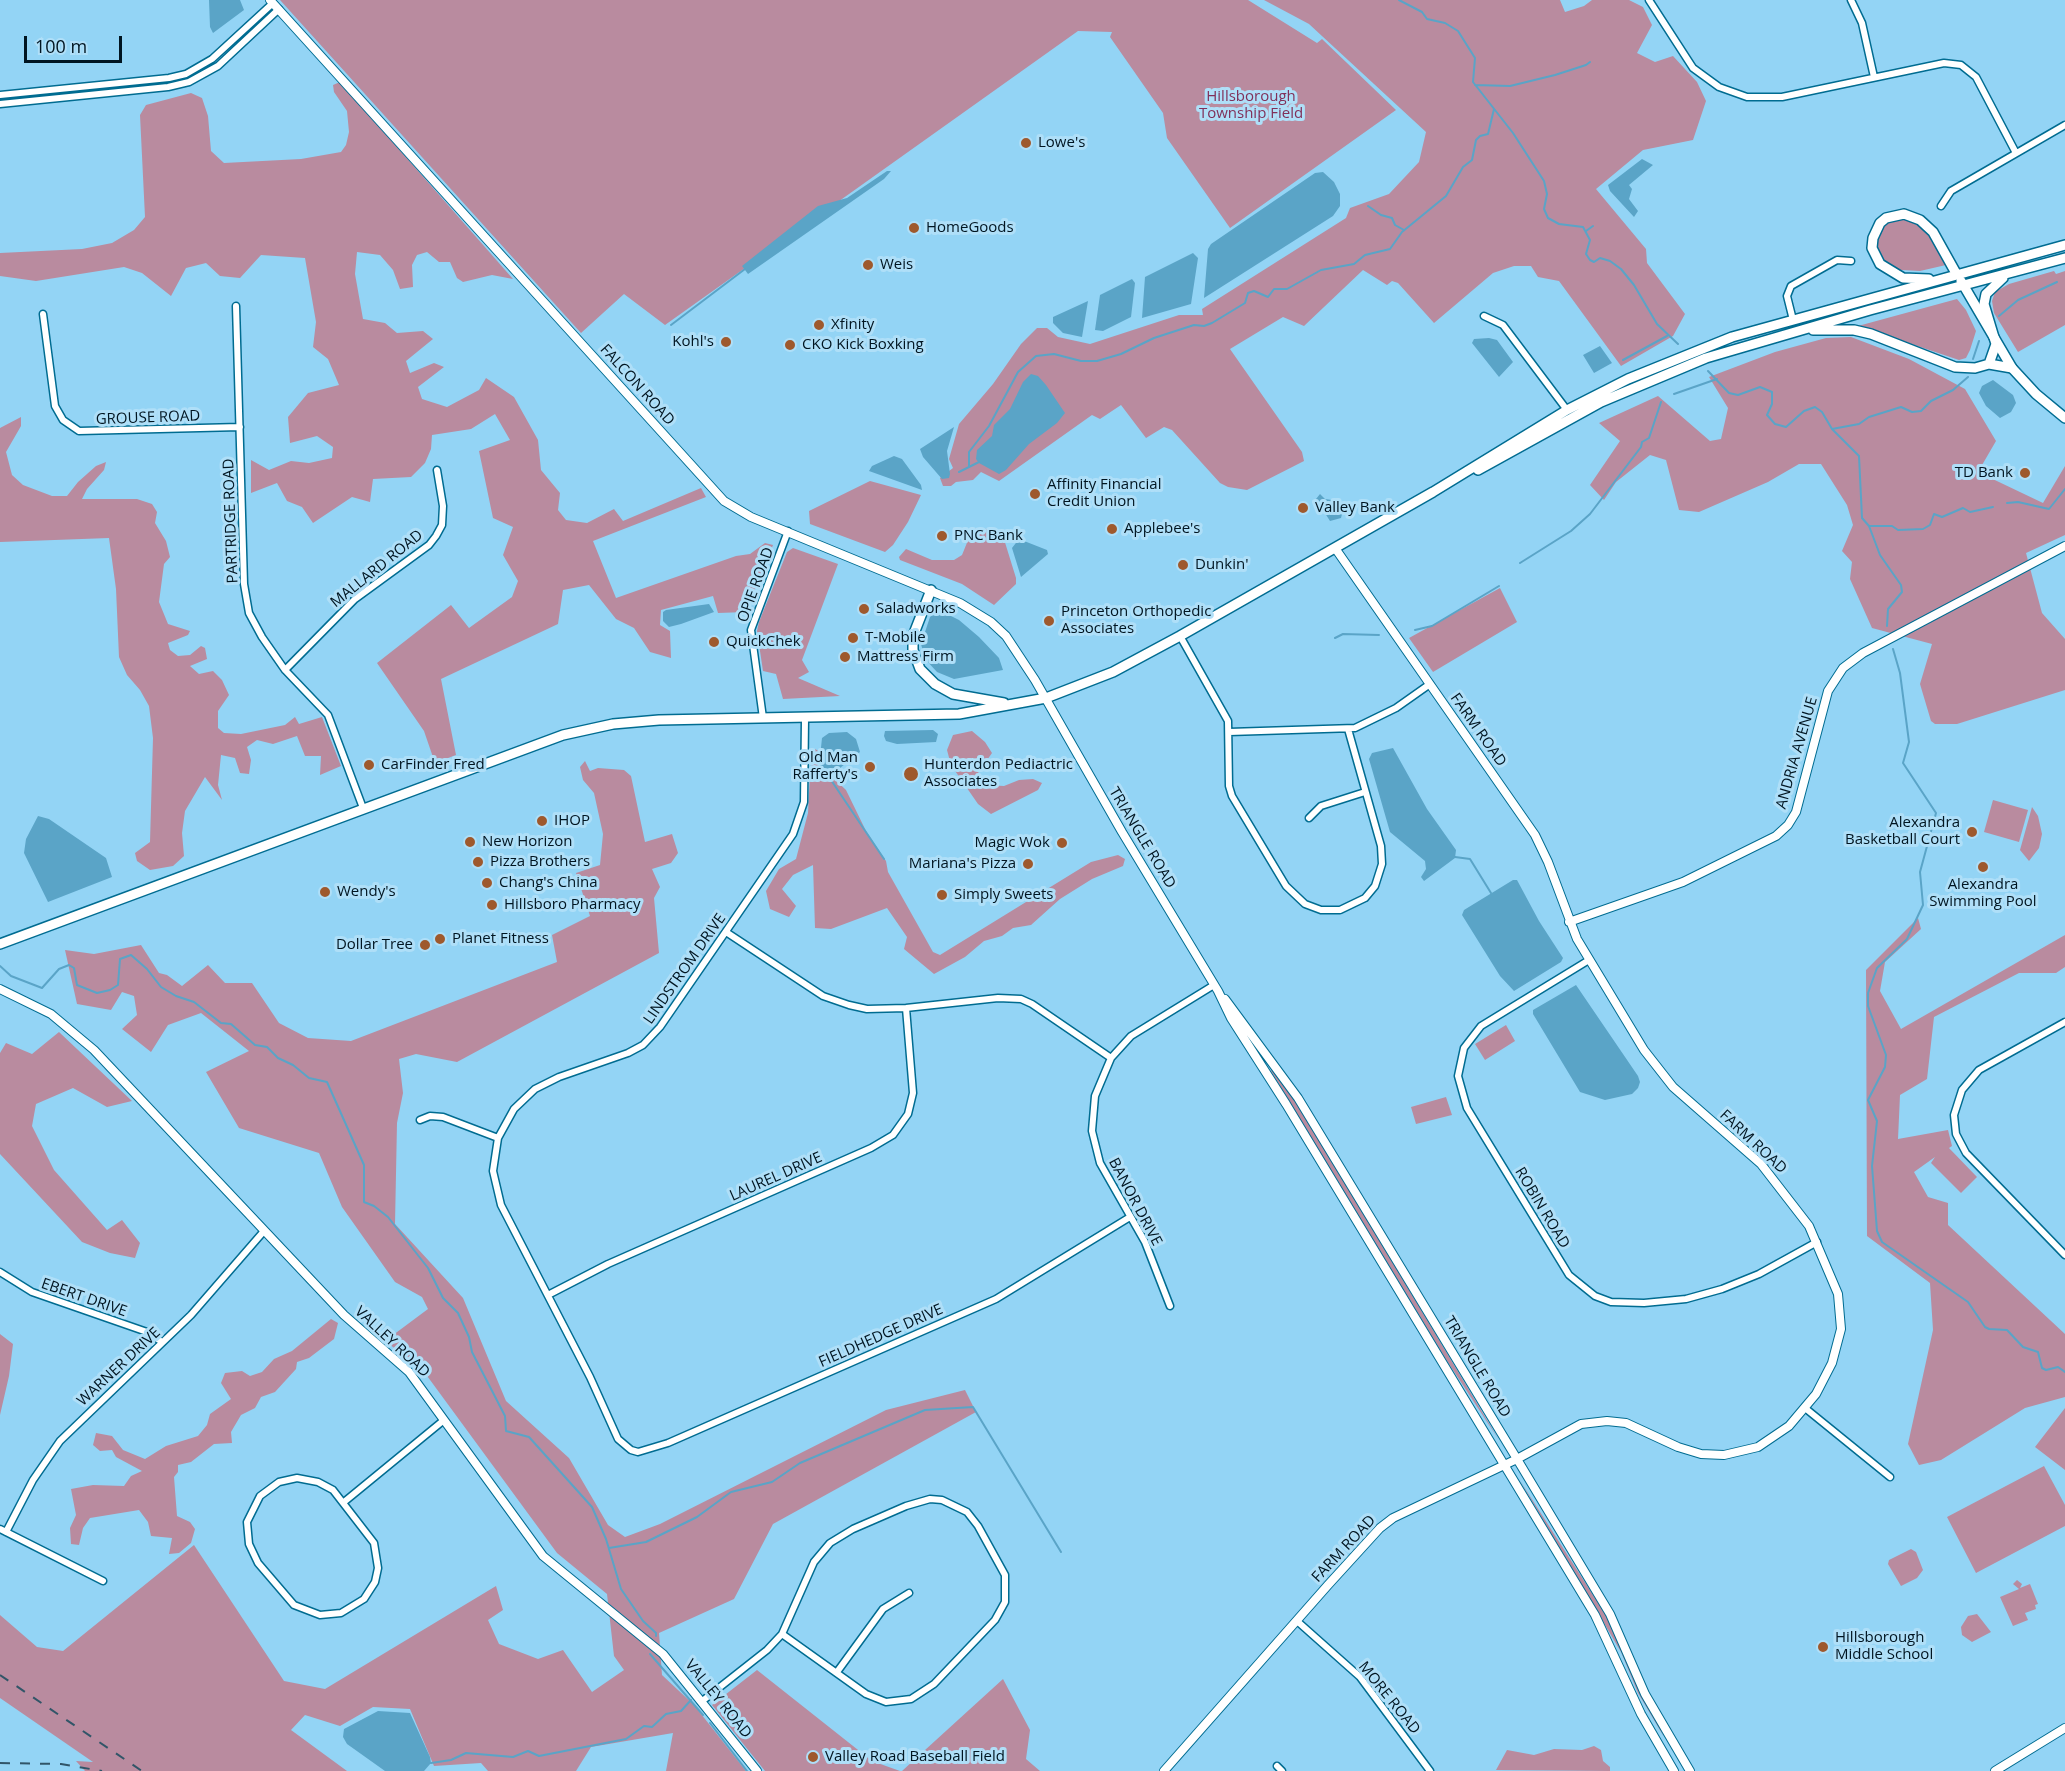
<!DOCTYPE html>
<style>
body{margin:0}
#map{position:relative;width:2065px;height:1771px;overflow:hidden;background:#93d4f5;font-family:"Open Sans",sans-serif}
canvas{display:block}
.scale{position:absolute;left:24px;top:36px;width:98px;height:27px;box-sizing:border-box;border:3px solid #001521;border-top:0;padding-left:8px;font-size:18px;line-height:21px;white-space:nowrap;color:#001521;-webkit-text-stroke:4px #afdff8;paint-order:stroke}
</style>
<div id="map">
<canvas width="2065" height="1771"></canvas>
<div class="scale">100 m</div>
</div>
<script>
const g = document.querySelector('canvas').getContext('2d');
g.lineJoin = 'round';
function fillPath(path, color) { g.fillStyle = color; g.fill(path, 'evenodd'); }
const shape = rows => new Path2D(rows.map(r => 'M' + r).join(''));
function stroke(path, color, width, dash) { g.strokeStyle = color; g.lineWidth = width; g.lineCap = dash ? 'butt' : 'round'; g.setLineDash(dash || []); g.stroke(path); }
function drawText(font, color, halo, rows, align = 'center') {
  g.font = font + ' "Open Sans",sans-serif'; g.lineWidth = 6; g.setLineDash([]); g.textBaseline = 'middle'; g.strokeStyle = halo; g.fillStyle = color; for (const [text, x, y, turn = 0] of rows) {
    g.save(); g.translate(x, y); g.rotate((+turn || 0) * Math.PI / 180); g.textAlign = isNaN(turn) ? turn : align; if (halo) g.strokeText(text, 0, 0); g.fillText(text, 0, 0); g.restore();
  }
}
fillPath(shape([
 [280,0,1248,0,1317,43,1322,39,1396,110,1230,228,1167,138,1163,113,1110,37,1112,32,1078,31,665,325,624,294,581,333],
 [1264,0,1560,0,1565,12,1584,6,1592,0,1629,0,1643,7,1652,25,1637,53,1655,62,1673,56,1697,82,1706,101,1693,140,1643,150,1596,189,1646,249,1647,263,1685,314,1673,336,1621,366,1559,281,1538,277,1531,266,1514,266,1493,273,1434,323,1398,283,1392,281,1387,285,1363,270,1304,326,1283,317,1230,349,1302,452,1304,461,1247,490,1228,487,1220,483,1172,430,1164,427,1146,438,1121,405,1100,419,1092,415,999,481,981,472,973,480,956,482,951,486,943,486,940,478,953,468,949,459,959,424,993,384,1021,344,1037,328,1047,328,1058,337,1090,344,1179,315,1203,315,1202,309,1346,218,1350,208,1389,194,1419,162,1426,132,1309,24],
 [340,82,513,279,492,275,463,282,457,278,450,262,439,262,427,252,417,255,412,265,413,287,400,289,393,270,380,255,357,252,355,274,363,319,385,323,397,333,423,331,433,339,406,361,410,373,434,363,444,367,418,387,422,399,447,407,479,390,486,378,514,397,538,440,541,470,560,493,558,510,566,520,587,523,614,509,623,521,701,488,706,497,593,541,616,598,736,556,750,554,765,543,773,545,746,612,718,613,713,596,661,610,660,625,670,631,671,658,650,652,634,628,616,619,589,585,563,590,558,624,441,679,456,755,435,763,424,731,377,663,451,605,469,628,512,597,518,581,503,555,513,527,493,518,479,451,510,440,495,414,471,429,432,435,431,449,425,463,411,477,373,479,370,502,352,497,313,523,302,507,287,501,277,483,251,493,251,460,269,470,291,461,309,463,332,458,333,447,317,436,290,443,288,417,308,393,339,385,328,359,313,347,316,322,305,258,261,255,240,278,220,276,206,263,186,268,171,296,142,273,124,267,36,281,0,276,0,253,82,249,112,243,134,230,145,217,140,115,146,105,191,93,202,98,208,116,211,151,224,163,301,159,341,152,346,145,349,132,347,111,334,92,333,85],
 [1897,218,1913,220,1931,234,1946,265,1920,271,1902,270,1901,273,1890,269,1876,254,1875,238,1887,222],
 [2054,271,2056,274,2065,271,2065,325,2018,352,1994,313,1992,301,1995,292,2009,284],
 [1957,299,1966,310,1976,331,1970,350,1966,358,1959,360,1858,326],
 [1851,337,1909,359,1965,389,1996,441,1978,472,2043,503,2065,466,2065,535,2026,553,2042,613,2065,639,2065,690,1957,724,1935,724,1931,721,1920,684,1932,644,1872,628,1850,579,1852,562,1842,551,1853,525,1847,505,1821,464,1799,464,1768,482,1699,512,1679,510,1666,460,1650,455,1616,482,1604,500,1590,485,1620,441,1599,423,1658,396,1710,441,1721,439,1728,408,1709,377,1775,352,1826,338],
 [21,417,21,426,6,452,12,475,23,485,52,496,67,496,78,482,96,466,106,462,104,470,87,489,82,499,137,499,152,504,157,512,155,523,166,541,170,557,164,564,159,602,168,624,190,631,188,635,168,643,170,650,178,656,190,655,201,646,205,648,207,659,190,666,199,674,213,671,222,680,229,695,218,711,218,728,224,733,241,734,285,725,295,717,299,724,322,717,341,766,320,775,321,756,305,756,297,736,273,744,257,740,247,747,251,760,249,774,240,773,235,758,221,755,218,785,222,800,205,777,185,811,182,833,184,856,173,866,150,870,137,861,135,853,150,842,153,738,149,706,140,690,127,675,119,657,116,589,109,538,0,542,0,428],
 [870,481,921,495,908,522,893,545,885,552,810,524,809,511],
 [973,528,988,529,1003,536,1016,578,1016,584,994,605,962,584,900,560,899,557,906,549,932,560,954,560,962,555],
 [793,548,838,564,802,660,809,672,798,678,840,696,783,699,776,674,763,671,757,631,759,622,787,552],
 [1500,588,1517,622,1433,672,1409,638],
 [972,731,985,742,992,753,978,773,984,785,1004,786,1019,780,1033,779,1042,783,1038,790,991,814,978,804,951,765,947,750,953,735],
 [815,749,822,753,827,772,846,790,866,831,886,861,888,872,933,952,940,955,1091,862,1118,855,1125,859,1123,866,1092,879,1060,899,1031,925,1013,928,1002,936,984,941,965,957,934,974,904,949,907,937,887,908,831,929,815,928,813,865,793,875,782,889,796,906,789,917,770,909,766,891,779,869,796,859,808,813,810,774],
 [585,761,590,771,598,768,624,770,631,776,645,842,672,834,678,853,671,863,652,869,660,887,654,898,659,953,457,1062,416,1054,399,1059,403,1093,397,1123,395,1224,463,1298,506,1401,569,1458,608,1525,625,1537,660,1524,886,1410,965,1390,976,1412,773,1524,734,1599,659,1633,662,1675,694,1705,746,1771,666,1771,673,1733,591,1747,576,1771,488,1771,481,1763,434,1766,410,1709,373,1707,340,1726,305,1715,291,1730,347,1771,85,1771,76,1761,93,1762,0,1698,0,1615,37,1647,63,1651,194,1545,284,1681,325,1689,496,1586,503,1610,488,1620,499,1644,538,1659,563,1650,592,1692,624,1670,614,1656,607,1594,557,1553,422,1369,385,1341,428,1309,422,1297,395,1282,342,1207,319,1153,239,1128,206,1072,249,1051,201,1013,168,1025,151,1052,122,1029,137,1015,134,996,122,992,111,1010,77,1004,65,950,94,954,141,945,159,973,167,975,182,986,208,965,225,983,252,983,279,1023,308,1038,351,1041,557,962,552,935,590,916,576,873,600,865,603,834,594,793,583,780,580,767],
 [1993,800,2028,810,2019,842,1984,832],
 [2032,807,2038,816,2042,834,2039,848,2029,861,2020,850],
 [1918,918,1921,929,1885,962,1880,991,1901,1029,2065,935,2065,967,2056,973,2019,973,1934,1017,1927,1079,1900,1095,1898,1139,1948,1130,1952,1146,1949,1148,1977,1177,1961,1193,1931,1163,1935,1157,1914,1172,1928,1197,1948,1203,1948,1225,2065,1334,2065,1397,2025,1408,1941,1460,1919,1465,1908,1444,1933,1330,1930,1283,1867,1236,1866,970],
 [1506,1025,1515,1041,1485,1060,1475,1044],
 [59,1032,132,1101,107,1107,73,1088,36,1104,32,1126,54,1170,107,1230,122,1220,140,1243,135,1258,110,1253,82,1242,0,1154,0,1053,6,1043,32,1054],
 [1272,1070,1289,1090,1499,1440,1447,1361,1271,1071],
 [1446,1097,1452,1115,1416,1124,1411,1107],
 [331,1319,338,1323,334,1339,309,1358,297,1362,296,1369,275,1392,261,1397,255,1408,241,1415,231,1432,232,1443,214,1444,191,1462,178,1465,178,1472,174,1477,177,1516,190,1522,195,1529,191,1543,179,1553,169,1554,172,1538,151,1536,148,1522,139,1510,90,1518,83,1528,79,1545,71,1544,70,1528,76,1515,71,1489,93,1485,124,1486,131,1476,142,1471,116,1457,112,1450,100,1451,93,1445,96,1433,112,1436,123,1450,145,1459,166,1446,198,1436,207,1425,210,1414,231,1399,221,1383,225,1373,242,1371,250,1376,262,1372,274,1359,292,1351],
 [0,1334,13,1344,9,1376,0,1415],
 [2065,1408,2065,1470,2035,1447],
 [2044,1466,2065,1505,2065,1526,1976,1573,1947,1517],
 [1519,1479,1609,1620,1664,1737,1638,1693,1621,1652],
 [1911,1549,1916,1552,1923,1570,1917,1578,1901,1586,1888,1564,1889,1560],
 [2017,1580,2022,1584,2020,1588,2030,1584,2038,1604,2035,1605,2036,1609,2025,1613,2028,1620,2013,1626,2000,1597,2019,1589,2013,1584],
 [1977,1614,1991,1632,1972,1642,1962,1635,1961,1627,1968,1616],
 [757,1670,872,1761,900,1771,765,1771,712,1705],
 [1003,1679,1030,1730,1026,1759,1040,1771,902,1771],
 [1594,1746,1601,1750,1603,1761,1610,1767,1610,1771,1496,1770,1507,1750,1534,1755,1554,1749,1582,1750]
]), '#b98b9f');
fillPath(shape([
 [209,0,240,0,244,10,213,33,210,27],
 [1642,159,1653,165,1629,185,1632,189,1629,199,1638,211,1634,217,1610,191,1608,185],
 [887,171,891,171,884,179,748,274,742,266,818,206,847,198],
 [1323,172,1334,182,1340,194,1340,206,1333,216,1204,298,1208,249,1211,244,1315,173],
 [1193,253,1198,258,1191,304,1142,318,1145,277],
 [1132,279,1135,283,1131,317,1103,331,1095,330,1100,295],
 [1088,301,1082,337,1063,333,1053,323,1053,317],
 [1489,338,1497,340,1513,362,1499,377,1472,343,1474,339],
 [1600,346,1612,363,1594,373,1583,355],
 [1031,374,1038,376,1046,385,1065,413,1057,423,1029,444,1006,470,999,474,979,463,976,459,977,450,992,436,994,425,1010,409,1023,382],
 [1993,380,2013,395,2016,403,2011,412,2000,418,1986,406,1979,393,1982,386],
 [954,427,947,451,950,474,949,478,942,479,923,457,920,449],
 [894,456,902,459,921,485,922,490,869,471,872,466],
 [1320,494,1325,499,1332,500,1342,514,1341,518,1330,521,1316,499],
 [1019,539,1047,550,1048,554,1021,577,1012,548],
 [709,604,714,612,681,624,669,627,663,621,663,612,666,610],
 [939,610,959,620,979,637,999,658,1003,670,954,679,937,672,925,659,921,644,930,617],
 [933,730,938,734,936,742,897,744,886,741,884,736,885,731],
 [847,732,856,739,860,752,835,772,833,778,826,778,819,767,822,738,829,733],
 [1393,748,1427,809,1456,850,1455,858,1424,881,1421,877,1426,869,1425,861,1390,832,1369,759,1372,753],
 [38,816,49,819,106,858,112,877,48,902,24,853,26,839],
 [1513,880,1517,880,1539,921,1563,958,1561,962,1514,991,1500,976,1462,915,1464,910],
 [1576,985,1638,1076,1640,1082,1638,1088,1632,1094,1605,1100,1580,1092,1533,1014,1533,1010],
 [378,1711,410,1713,430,1757,431,1763,424,1771,385,1771,347,1744,343,1737,344,1729]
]), '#5aa4c7');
stroke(shape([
 [1399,0,1422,12,1427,19,1445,23,1458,31,1475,58,1473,82,1513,133,1544,181,1547,194,1544,209,1548,218,1559,224,1583,227,1590,240,1586,254,1590,260,1594,262,1600,258,1610,261,1621,269,1634,285,1657,324,1678,344],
 [1475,85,1510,86,1555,75,1586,65,1590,62],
 [1368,206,1381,215,1392,218,1395,225,1404,230],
 [1586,231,1593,226],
 [1999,316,2018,300,2057,282],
 [671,325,745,269],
 [1973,359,1979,341],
 [1623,360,1667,336],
 [1708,371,1729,393,1738,395,1760,387,1772,392,1772,404,1767,415,1775,424,1786,427,1804,411,1815,407,1822,412,1832,429,1859,456,1862,518,1869,526,1880,555,1901,585,1902,592,1888,609,1887,626],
 [1674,394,1717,379],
 [1832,429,1859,424,1869,417,1901,407,1912,412,1921,411,1931,401,1953,390,1968,377],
 [969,467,969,452,989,426,1018,372,1036,356,1054,354,1081,361,1097,361,1121,354,1154,338,1194,325,1204,326,1212,323,1245,303,1248,293,1254,291,1268,297,1274,289,1287,289,1321,270,1354,264,1365,255,1390,249,1402,232,1446,196,1463,167,1472,160,1476,140,1480,136,1488,134,1494,109],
 [959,472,979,462],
 [2007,503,2018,502,2049,509,2065,489],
 [1870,526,1892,526,1898,530,1923,529,1930,525,1934,514,1942,517,1963,508,1970,512,1993,507],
 [1520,563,1571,531,1590,514,1641,447,1642,442,1649,438,1661,402],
 [1415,630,1432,626,1499,586],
 [1335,638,1343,634,1379,635],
 [1893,649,1900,673,1909,742,1903,763,1936,813,1920,872,1923,905,1907,939,1877,968,1868,993,1868,1006,1886,1055,1885,1067,1868,1100,1877,1121,1872,1166,1877,1231,1882,1242,1968,1302,1985,1327,1989,1329,2007,1330,2023,1347,2038,1352,2042,1368,2046,1370,2058,1367,2065,1372],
 [829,777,884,859],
 [1455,857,1470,859,1491,893],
 [0,966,11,976,42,988,59,969,69,965,74,968,77,985,97,993,110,990,118,985,120,959,131,955,147,969,161,987,176,996,194,1002,221,1023,231,1024,255,1045,267,1047,278,1058,293,1065,309,1078,327,1082,364,1165,364,1202,374,1206,388,1217,428,1268,443,1298,458,1313,469,1337,472,1352,505,1416,506,1431,529,1437,592,1507,606,1539,621,1589,643,1621,656,1633,656,1636],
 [609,1548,646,1542,697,1517,731,1492,772,1482,800,1463,925,1410,973,1407,1061,1552],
 [650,1654,703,1715],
 [710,1723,747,1771],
 [431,1763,451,1760,466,1753,513,1757,528,1751,539,1756,626,1739,644,1726,652,1727,666,1714,681,1711,691,1700]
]), '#5aa4c7', 2);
const minor = shape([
 [1649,0,1693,68,1719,87,1747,97,1782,97,1944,63,1961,65,1976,77,2016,153],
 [1851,0,1862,23,1874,77],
 [0,95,169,78,186,74,212,59,273,3],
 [0,104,168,87,189,82,218,66,279,9],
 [1941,206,1951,191,2065,125],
 [236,306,244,584,249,613,262,637,285,670,328,715,363,808],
 [43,314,55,406,63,420,79,431,240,427],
 [1484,316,1503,325,1567,410],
 [1793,320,1787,296,1791,286,1837,260,1851,261],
 [1180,636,1228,721,1229,786,1232,796,1286,886,1305,904,1321,910,1340,910,1365,898,1375,886,1382,864,1381,846,1348,729],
 [285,670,355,599,429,545,436,536,442,525,443,506,437,470],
 [763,718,751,630,788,531],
 [805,719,804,802,793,834,660,1027,643,1045,628,1053,559,1077,535,1089,514,1109,498,1138,493,1171,501,1205,590,1377,618,1439,631,1450,638,1452,668,1443,996,1299,1130,1217],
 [1229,732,1355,728,1396,708,1430,684],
 [1309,818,1321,806,1365,792],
 [726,932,823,996,849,1005,867,1009,906,1008,998,998,1021,999,1032,1004,1111,1058],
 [1589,960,1481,1026,1464,1048,1458,1076,1467,1108,1569,1275,1595,1296,1611,1302,1644,1303,1686,1299,1722,1289,1759,1274,1817,1242],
 [2065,1022,1979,1070,1962,1090,1954,1115,1956,1134,1966,1153,2065,1255],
 [420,1120,430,1116,443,1117,498,1138],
 [0,1272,32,1292,147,1332,162,1342],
 [548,1295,608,1264,871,1148,893,1135,908,1114,913,1093,906,1008],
 [1170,1306,1145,1242,1100,1163,1092,1131,1095,1096,1111,1058,1131,1036,1214,985],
 [1805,1408,1890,1477],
 [297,1478,318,1482,333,1490,374,1543,378,1568,375,1582,364,1599,341,1613,320,1615,294,1605,258,1563,249,1544,247,1522,260,1496,279,1482,297,1478],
 [344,1502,444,1420],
 [0,1529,103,1581],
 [6,1532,33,1480,60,1441,191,1315,264,1231],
 [1297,1621,1360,1677,1430,1771],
 [837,1672,883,1609,909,1593],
 [701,1702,767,1650,782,1634,814,1562,830,1543,853,1529,906,1506,930,1499,942,1500,967,1512,978,1526,1005,1575,1005,1602,995,1620,934,1684,911,1699,886,1702,866,1694,782,1634],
 [1277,1766,1282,1771]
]);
const tertiary = shape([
 [270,0,724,501,751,517,960,603,991,622,1006,636,1035,680,1122,832,1218,991,1231,1018,1286,1104,1595,1615,1641,1714,1674,1771],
 [1569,922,1683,882,1776,836,1788,825,1796,812,1828,691,1843,668,1863,653,2065,546],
 [0,989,51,1014,94,1050,344,1315,409,1372,543,1556,663,1654,757,1771],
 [1225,999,1298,1098,1517,1459,1610,1614,1645,1694,1690,1771],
 [1164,1771,1328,1585,1380,1528,1393,1518,1517,1459,1581,1424,1607,1421,1626,1423,1678,1447,1701,1454,1724,1455,1758,1447,1789,1426,1816,1394,1832,1363,1841,1329,1838,1294,1809,1226,1761,1164,1673,1087,1644,1050,1577,939,1548,862,1535,835,1335,548],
 [1995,1771,2065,1728]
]);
const primary = shape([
 [1961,281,2012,368,2036,394,2065,418]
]);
const trunk = shape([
 [1929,279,1903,278,1880,264,1872,248,1873,238,1880,223,1886,218,1904,214,1920,220,1933,232,1957,275],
 [1813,330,1854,330,1871,334,1955,367,1975,368,1989,364,2012,368],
 [1989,364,1996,344,1984,304,1986,294,2003,278],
 [1478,470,1601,402,1706,358,1870,310,2065,258],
 [931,590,913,636,913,650,920,669,935,684,953,694,1004,703],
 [0,944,563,735,613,724,659,720,959,714,1046,698,1113,672,1180,636,1433,492,1567,410,1628,379,1732,337,2065,245]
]);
stroke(minor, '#006c91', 9);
stroke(tertiary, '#006c91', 10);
stroke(primary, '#006c91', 12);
stroke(trunk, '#006c91', 12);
stroke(minor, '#fff', 6);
stroke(tertiary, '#fff', 8);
stroke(primary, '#fff', 9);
stroke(trunk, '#fff', 9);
stroke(shape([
 [0,1675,142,1771],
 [0,1763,61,1764,102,1771]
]), '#315568', 2, [10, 10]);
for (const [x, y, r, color] of [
 [1026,143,6,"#9e592d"],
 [914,228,6,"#9e592d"],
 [868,265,6,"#9e592d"],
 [819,325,6,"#9e592d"],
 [726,342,6,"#9e592d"],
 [790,345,6,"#9e592d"],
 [2025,473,6,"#9e592d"],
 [1035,494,6,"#9e592d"],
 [1303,508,6,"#9e592d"],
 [1112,529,6,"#9e592d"],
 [942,536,6,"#9e592d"],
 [1183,565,6,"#9e592d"],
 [864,609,6,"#9e592d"],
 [1049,621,6,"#9e592d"],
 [853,638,6,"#9e592d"],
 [714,642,6,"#9e592d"],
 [845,657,6,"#9e592d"],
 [369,765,6,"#9e592d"],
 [870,767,6,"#9e592d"],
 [911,774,8,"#9e592d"],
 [542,821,6,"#9e592d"],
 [1972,832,6,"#9e592d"],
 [470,842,6,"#9e592d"],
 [1062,843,6,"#9e592d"],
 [478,862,6,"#9e592d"],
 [1028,864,6,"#9e592d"],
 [1983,867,6,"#9e592d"],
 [487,883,6,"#9e592d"],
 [325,892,6,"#9e592d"],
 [942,895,6,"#9e592d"],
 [492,905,6,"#9e592d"],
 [440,939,6,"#9e592d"],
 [425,945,6,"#9e592d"],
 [1823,1647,6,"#9e592d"],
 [813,1757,6,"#9e592d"]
]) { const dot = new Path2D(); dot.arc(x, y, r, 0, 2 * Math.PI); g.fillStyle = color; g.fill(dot); stroke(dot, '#afdff8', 2); }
drawText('15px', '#803059', '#afdff8', [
 ["Hillsborough",1251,97],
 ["Township Field",1251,114]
]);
drawText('15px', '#001521', '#afdff8', [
 ["Lowe's",1038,143],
 ["HomeGoods",926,228],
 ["Weis",880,265],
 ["Xfinity",831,325],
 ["Kohl's",714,342,"right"],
 ["CKO Kick Boxking",802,345],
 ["TD Bank",2013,473,"right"],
 ["Affinity Financial",1047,485],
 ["Credit Union",1047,502],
 ["Valley Bank",1315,508],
 ["Applebee's",1124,529],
 ["PNC Bank",954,536],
 ["Dunkin'",1195,565],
 ["Saladworks",876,609],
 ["Princeton Orthopedic",1061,612],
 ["Associates",1061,629],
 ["T-Mobile",865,638],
 ["QuickChek",726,642],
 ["Mattress Firm",857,657],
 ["Old Man",858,758,"right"],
 ["Rafferty's",858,775,"right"],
 ["CarFinder Fred",381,765],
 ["Hunterdon Pediactric",924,765],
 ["Associates",924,782],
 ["IHOP",554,821],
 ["Alexandra",1960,823,"right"],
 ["Basketball Court",1960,840,"right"],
 ["New Horizon",482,842],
 ["Magic Wok",1050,843,"right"],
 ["Pizza Brothers",490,862],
 ["Mariana's Pizza",1016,864,"right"],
 ["Chang's China",499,883],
 ["Alexandra",1983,885,"center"],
 ["Swimming Pool",1983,902,"center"],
 ["Wendy's",337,892],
 ["Simply Sweets",954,895],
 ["Hillsboro Pharmacy",504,905],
 ["Planet Fitness",452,939],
 ["Dollar Tree",413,945,"right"],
 ["Hillsborough",1835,1638],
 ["Middle School",1835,1655],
 ["Valley Road Baseball Field",825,1757]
], 'left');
drawText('15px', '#001521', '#afdff8', [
 ["FALCON ROAD",637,385,48],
 ["GROUSE ROAD",148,418,-2],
 ["PARTRIDGE ROAD",231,521,-92],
 ["MALLARD ROAD",377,569,-39],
 ["OPIE ROAD",756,585,-70],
 ["FARM ROAD",1478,730,55],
 ["ANDRIA AVENUE",1797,753,-74],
 ["TRIANGLE ROAD",1142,838,59],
 ["LINDSTROM DRIVE",685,969,-55],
 ["FARM ROAD",1753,1142,43],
 ["LAUREL DRIVE",776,1177,-24],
 ["BANOR DRIVE",1135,1202,62],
 ["ROBIN ROAD",1542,1208,59],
 ["EBERT DRIVE",84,1298,19],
 ["FIELDHEDGE DRIVE",881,1336,-24],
 ["VALLEY ROAD",392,1342,43],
 ["WARNER DRIVE",119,1367,-43],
 ["TRIANGLE ROAD",1477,1367,59],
 ["FARM ROAD",1344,1549,-47],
 ["MORE ROAD",1389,1698,51],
 ["VALLEY ROAD",718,1699,51]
]);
</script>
